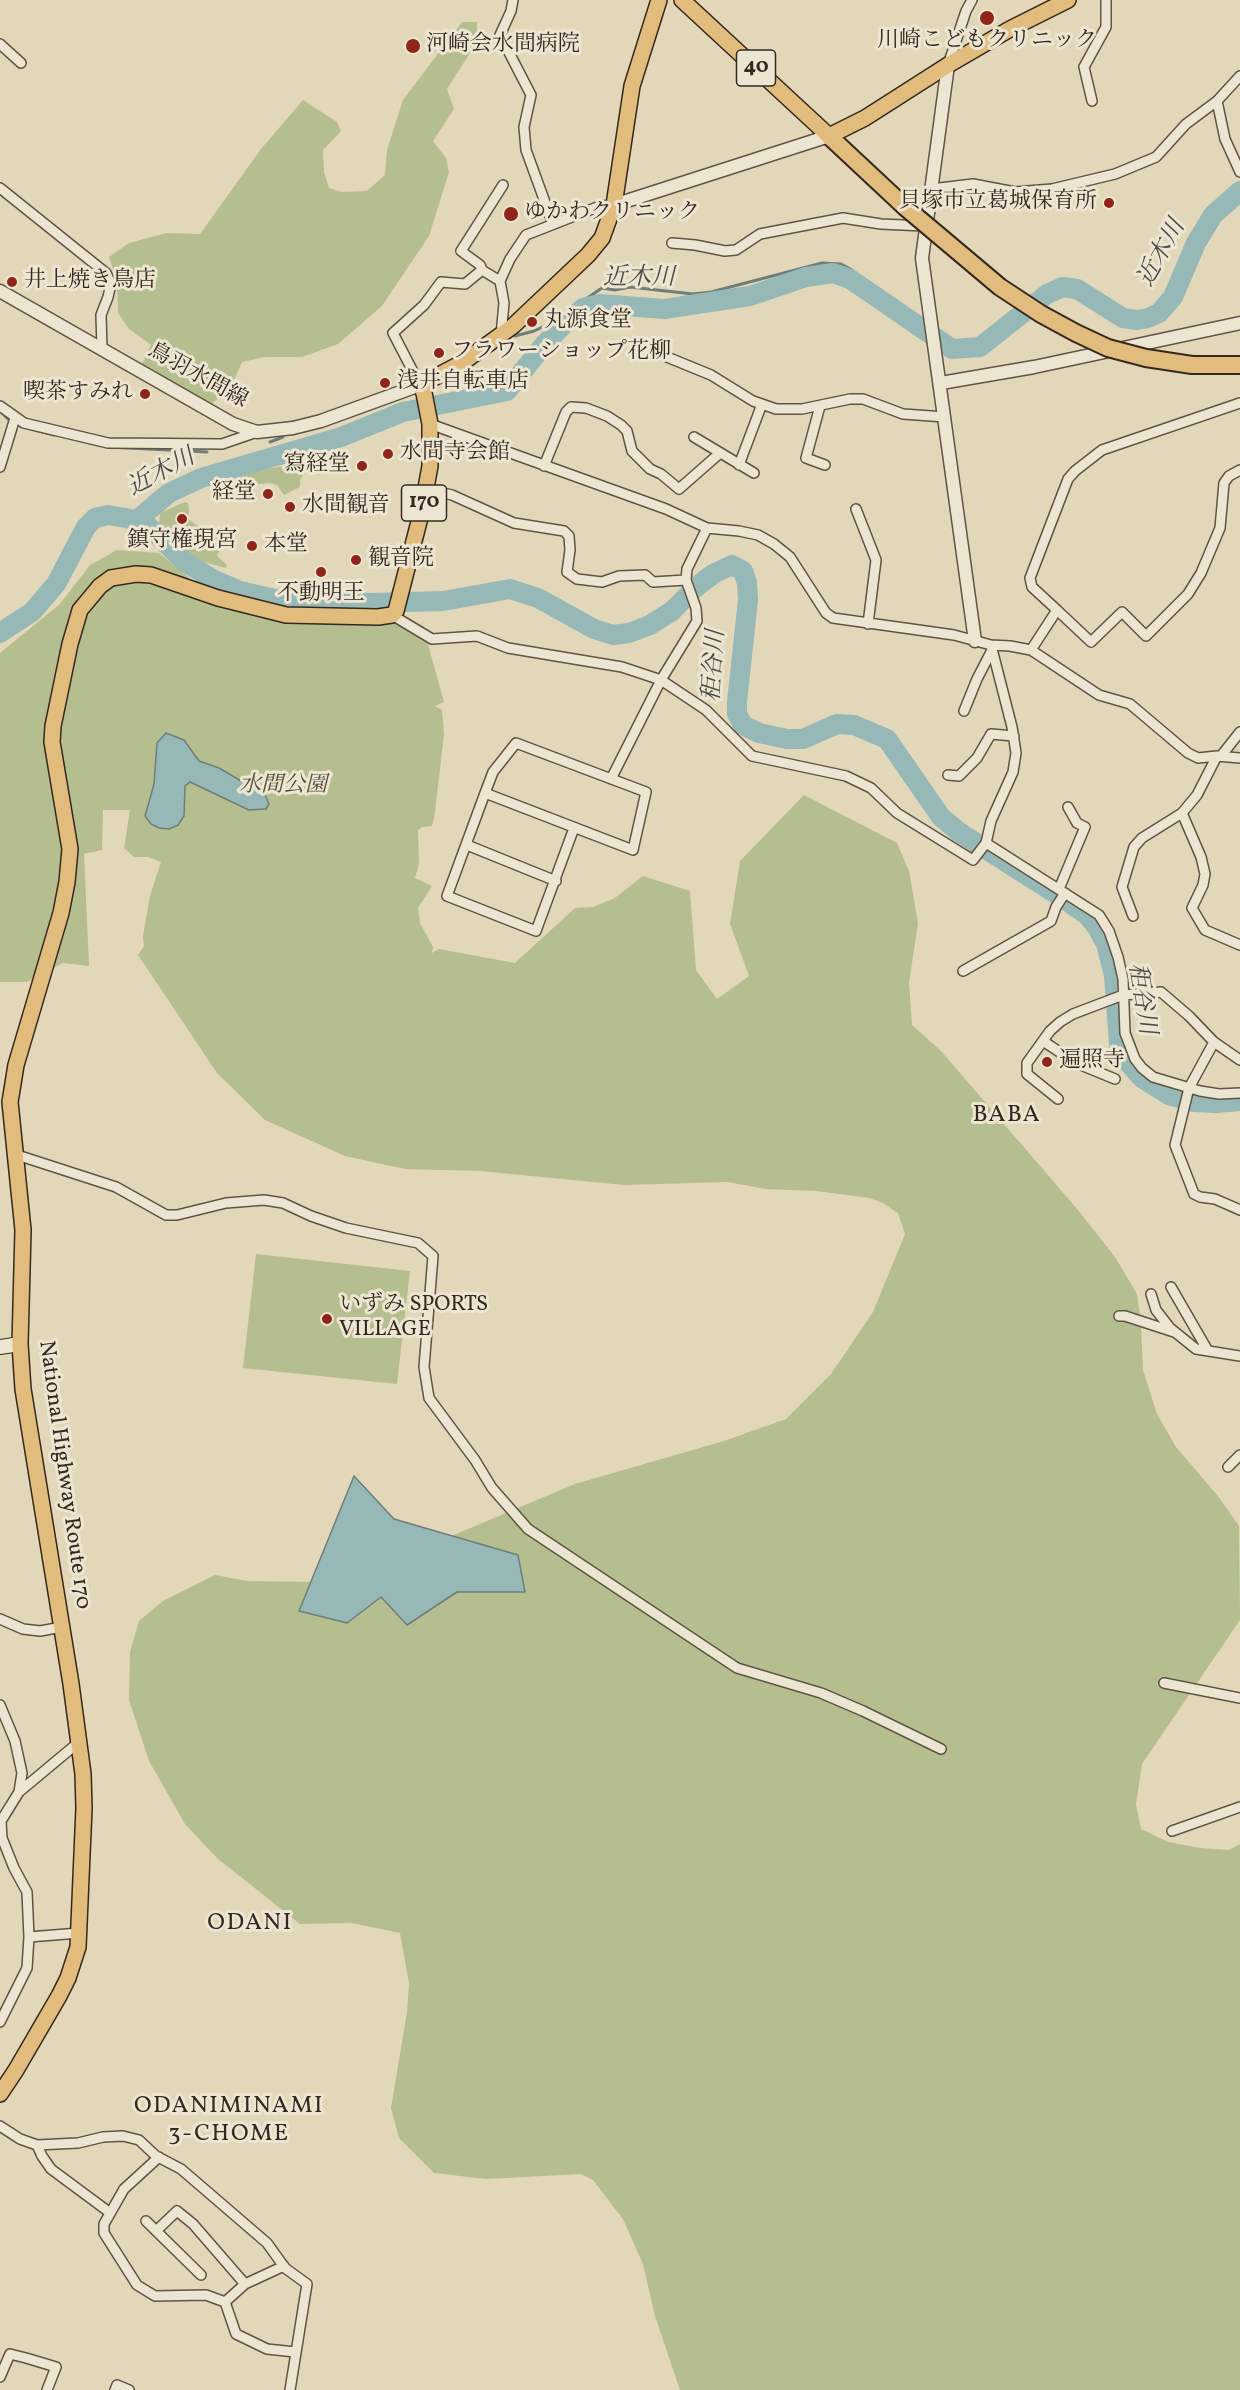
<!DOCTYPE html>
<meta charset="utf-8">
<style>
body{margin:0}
canvas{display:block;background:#e2d7b8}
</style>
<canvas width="1240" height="2390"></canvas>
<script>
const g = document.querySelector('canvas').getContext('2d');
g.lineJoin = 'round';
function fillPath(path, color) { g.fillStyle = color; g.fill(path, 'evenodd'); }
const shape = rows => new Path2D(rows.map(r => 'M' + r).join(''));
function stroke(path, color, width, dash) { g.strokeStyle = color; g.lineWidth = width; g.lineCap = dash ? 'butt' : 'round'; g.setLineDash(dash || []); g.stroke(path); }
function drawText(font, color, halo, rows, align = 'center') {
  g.font = font + ' Vollkorn,"Noto Serif JP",serif'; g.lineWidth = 6; g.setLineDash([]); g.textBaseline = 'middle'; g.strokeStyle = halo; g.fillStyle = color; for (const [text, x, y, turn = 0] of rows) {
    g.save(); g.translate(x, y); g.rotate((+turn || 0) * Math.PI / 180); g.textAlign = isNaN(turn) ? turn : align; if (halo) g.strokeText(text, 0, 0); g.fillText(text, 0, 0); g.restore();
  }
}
fillPath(shape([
 [462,22,477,22,477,42,447,89,454,109,433,141,446,158,449,172,429,236,382,306,338,344,302,357,265,357,242,362,230,389,210,405,142,364,151,345,129,329,118,313,117,280,109,257,129,243,167,233,200,234,261,149,303,100,337,122,341,131,323,150,324,172,329,188,342,192,367,191,385,175,387,150,403,100],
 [302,460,320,461,325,471,319,475,313,469,305,472,300,480,300,487,284,495,277,485,270,483,247,485,242,482,240,477,247,472,285,466],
 [185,502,188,503,189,512,187,518,202,529,206,528,224,537,225,540,217,556,227,565,226,568,189,558,159,524,160,513],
 [117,550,159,553,192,580,270,603,287,622,336,625,384,624,397,621,427,641,444,702,435,706,442,710,444,735,434,819,432,826,422,827,418,830,419,864,415,878,432,886,418,908,420,923,433,947,432,953,439,949,515,963,575,908,593,907,615,898,643,876,690,891,696,970,717,999,749,976,730,924,740,861,804,795,897,843,909,871,918,923,909,983,912,1025,941,1051,1078,1210,1115,1257,1137,1294,1141,1325,1143,1370,1157,1414,1176,1447,1218,1496,1239,1526,1240,1620,1142,1764,1136,1804,1141,1829,1168,1842,1200,1848,1229,1850,1240,1844,1240,2390,680,2390,655,2316,643,2264,623,2219,593,2180,581,2174,486,2179,434,2173,399,2138,391,2108,407,2012,409,1983,400,1933,352,1923,300,1924,217,1858,185,1824,149,1761,129,1700,130,1652,139,1621,163,1601,215,1575,248,1581,318,1582,411,1553,575,1484,724,1441,786,1419,831,1374,873,1312,905,1234,898,1213,883,1203,869,1198,816,1191,765,1189,728,1182,624,1185,480,1171,405,1169,345,1156,265,1120,217,1073,138,955,144,946,143,936,150,896,161,862,148,857,134,857,124,848,130,810,103,810,102,850,84,854,89,966,63,963,27,982,0,982,0,653,59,605,90,565],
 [256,1254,410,1271,397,1384,243,1368]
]), '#b4be8e');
const water = shape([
 [166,733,184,740,199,761,219,768,265,795,269,804,266,809,249,810,190,782,185,786,184,816,178,825,169,829,159,828,151,824,145,816,154,784,157,743,166,733],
 [354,1476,394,1519,518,1555,525,1592,457,1592,407,1625,381,1597,347,1623,299,1611,354,1476]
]);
fillPath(water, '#96b8b7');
stroke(water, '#6f7e7a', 1.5);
stroke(shape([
 [515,336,534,331,549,324,602,288,615,290,630,287,693,294,711,292,822,263,841,264,852,270,850,279],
 [0,411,9,420,22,426],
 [31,429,54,435],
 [270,442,283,437],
 [110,447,207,452]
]), '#6f7e7a', 3);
stroke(shape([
 [137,520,169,493,201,478,341,437,403,412,507,391,543,346,563,325,583,308,600,304,664,309,750,296,806,277,833,273,850,279,952,349,980,347,1047,294,1063,287,1077,289,1123,318,1137,320,1148,318,1159,313,1173,297,1196,243,1213,215,1240,191],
 [0,633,32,612,56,584,86,527,95,518,108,515,137,520,147,525,185,562,214,580,240,591,279,600,372,603,443,601,510,589,538,598,594,629,613,635,629,633,650,625,672,611,695,588,713,574,732,565,743,571,747,583,748,600,737,702,737,714,743,725,759,733,787,739,803,739,837,724,854,725,887,739,941,817,959,832,1064,899,1087,915,1097,927,1106,944,1114,975,1119,1044,1123,1056,1132,1067,1142,1078,1169,1095,1194,1102,1216,1103,1240,1101]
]), '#96b8b7', 20);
const minor = shape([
 [513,0,511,11,500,35,531,95,524,127,526,150,553,224],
 [0,44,21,63],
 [948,65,966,11,972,0],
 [1092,101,1084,67,1106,27,1106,0],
 [1217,101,1225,139,1240,172],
 [0,188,106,273,111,284,108,297,101,315,102,348],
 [931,189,973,184,1015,192,1052,189,1115,174,1156,157,1186,124,1217,101,1240,76],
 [672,243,695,245,725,251,736,250,760,234,843,218,881,224,924,226],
 [482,270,480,265,461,251,503,185],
 [501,335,504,303,500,281,510,259,526,235,600,206,614,205],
 [667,357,711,375,753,401,776,409,802,409,850,399,863,399,903,414,945,417],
 [420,385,393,333,424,305,441,282,465,284,482,270,500,281],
 [0,406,24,423,108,443,222,444,257,432],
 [820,406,806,458,825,465],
 [430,424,666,509,707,528,739,531,758,535,774,544,790,557,826,613,833,618,954,635,991,645,1010,646,1031,650,1099,695,1130,704,1188,753,1198,758,1217,756,1240,758],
 [694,437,754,473],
 [739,465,762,404],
 [544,466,566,412,571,407,586,408,607,416,621,425,627,431,632,451,650,469,661,474,679,489,720,453],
 [0,467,15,418],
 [426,489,452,495,514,523,564,531,569,536,570,550,567,572,577,579,602,582,619,576,645,575,653,582,686,580],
 [856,509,876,560,868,624],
 [1057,610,1091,642,1122,612,1146,636,1188,594,1201,573,1220,528,1224,483,1229,476,1240,470],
 [392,615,432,639,477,636,508,648,622,667,661,680,706,710,752,756,846,776,871,788,897,813,973,860,986,843,991,821,1013,772,1016,753,1012,727,991,645],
 [1031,650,1057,610,1032,587,1030,578,1068,479,1075,471,1102,450,1240,403],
 [964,711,977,679,992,650],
 [1221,756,1240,732],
 [948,775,959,776,977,758,991,734,1014,736],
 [611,779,661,680,697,621,696,608,686,580,687,569,707,528],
 [485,793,633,850,646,792,516,743,493,772,485,793,447,896,536,931,574,828],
 [1182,813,1201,857,1205,874,1203,885,1192,908,1205,930,1240,945],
 [986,843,1099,915,1109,931,1118,957,1123,979,1125,1033,1135,1059,1142,1068,1153,1077,1200,1091,1219,1094,1240,1093],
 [467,845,556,881],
 [1059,889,1085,827,1077,823,1068,807],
 [1133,916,1122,887,1134,847,1142,838,1182,813,1197,795,1217,756],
 [963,971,1051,921,1056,907,1065,893],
 [1043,1041,1076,1063,1115,1079],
 [1214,1042,1189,1088,1175,1145,1194,1194,1200,1197,1215,1199,1240,1210],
 [1058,1099,1027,1074,1027,1063,1050,1031,1060,1022,1073,1014,1123,995,1161,992,1189,1016,1214,1042,1240,1060],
 [14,1154,116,1187,166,1215,177,1215,226,1203,264,1200,283,1203,311,1216,346,1228,418,1243,433,1256,424,1367,429,1398,475,1460,492,1488,528,1529,737,1668,821,1693,863,1711,941,1749],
 [1171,1287,1208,1351],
 [1151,1294,1156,1310,1170,1328,1196,1349,1240,1356],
 [1119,1316,1125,1316,1174,1332],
 [1228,1467,1240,1455],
 [0,1619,23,1629,40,1631,62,1627],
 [1164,1683,1240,1698],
 [0,1705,15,1741,22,1773,19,1792,1,1821,2,1838,14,1868,27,1892,29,1937,27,1968,0,2022],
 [19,1792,79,1742],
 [1172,1831,1240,1807],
 [29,1937,79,1933],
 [0,2126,20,2139,37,2145,78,2143,103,2137,123,2136,139,2140,156,2156,181,2169,267,2243,285,2268,307,2284,290,2390],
 [37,2145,42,2156,51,2169,109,2212],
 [159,2157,124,2189,104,2224,104,2233,137,2285,155,2296,206,2295,225,2302,236,2334,267,2349,295,2352],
 [146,2221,201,2275],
 [156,2231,177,2211,193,2224,245,2284],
 [225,2302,245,2284,284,2266],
 [0,2377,10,2354,26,2358,56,2367,47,2390],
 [115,2390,117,2385,129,2390]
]);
const tertiary = shape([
 [948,65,922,258,975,641],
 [614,205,829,136],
 [0,291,233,424,257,432,293,428,321,421,420,385],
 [941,383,1034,367,1240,323]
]);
const secondary = shape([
 [0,1347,20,1344]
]);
const primary = shape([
 [682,0,829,136,865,118,948,65,1010,29,1068,0]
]);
const trunk = shape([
 [0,2094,16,2070,59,1996,68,1978,78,1947,84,1808,83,1774,71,1684,23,1389,20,1344,23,1230,10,1102,16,1065,61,913,67,882,70,849,52,742,53,726,70,644,80,610,100,586,111,578,136,574,151,575,218,598,286,615,378,617,392,615,396,611,422,510,430,466,430,424,424,393,420,385,462,363,513,326,588,255,602,238,614,205,632,86,659,0]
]);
const motorway = shape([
 [829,136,905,207]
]);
stroke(minor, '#605445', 12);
stroke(tertiary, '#605445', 15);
stroke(secondary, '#35281f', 16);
stroke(primary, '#35281f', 18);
stroke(trunk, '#35281f', 18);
stroke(motorway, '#35281f', 20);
stroke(minor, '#ece5d1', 9);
stroke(tertiary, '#ece5d1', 12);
stroke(secondary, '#ece5d1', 14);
stroke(primary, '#e1bc7c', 15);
stroke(trunk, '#e1bc7c', 15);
stroke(motorway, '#e1bc7c', 16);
const motorwayBridge = shape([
 [905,207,1000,287,1041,314,1076,333,1108,348,1146,358,1192,365,1240,365]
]);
stroke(motorwayBridge, '#35281f', 20, []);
stroke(motorwayBridge, '#e1bc7c', 16);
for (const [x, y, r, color] of [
 [987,18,8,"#8f2418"],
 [413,46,8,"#8f2418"],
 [1109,203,6,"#8f2418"],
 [511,214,8,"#8f2418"],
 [12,282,6,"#8f2418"],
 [532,322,6,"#8f2418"],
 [439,353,6,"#8f2418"],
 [385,383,6,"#8f2418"],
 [145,394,6,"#8f2418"],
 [388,454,6,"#8f2418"],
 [362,466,6,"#8f2418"],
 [268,494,6,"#8f2418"],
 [290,507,6,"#8f2418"],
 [182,519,6,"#8f2418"],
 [252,546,6,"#8f2418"],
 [356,560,6,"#8f2418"],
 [321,572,6,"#8f2418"],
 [1047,1062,6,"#8f2418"],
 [327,1319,6,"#8f2418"]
]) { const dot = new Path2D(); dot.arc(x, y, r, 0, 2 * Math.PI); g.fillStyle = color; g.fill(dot); stroke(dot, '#ece5d1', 2); }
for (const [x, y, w] of [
 [756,68,39],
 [424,503,45]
]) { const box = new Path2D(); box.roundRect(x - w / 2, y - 18, w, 36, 4.5); g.fillStyle = '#ece5d1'; g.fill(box); stroke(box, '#35281f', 1.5); }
drawText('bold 21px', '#35281f', null, [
 ["40",756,68],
 ["170",424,503]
]);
drawText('22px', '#35281f', '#ece5d1', [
 ["川崎こどもクリニック",987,42,"center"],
 ["河崎会水間病院",426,46],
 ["貝塚市立葛城保育所",1097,203,"right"],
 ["ゆかわクリニック",524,214],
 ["井上焼き鳥店",24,282],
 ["丸源食堂",544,322],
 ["フラワーショップ花柳",451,353],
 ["浅井自転車店",397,383],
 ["喫茶すみれ",133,394,"right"],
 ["水間寺会館",400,454],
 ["寫経堂",350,466,"right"],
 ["経堂",256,494,"right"],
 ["水間観音",302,507],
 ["鎮守権現宮",182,542,"center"],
 ["本堂",264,546],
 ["観音院",368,560],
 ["不動明王",321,595,"center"],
 ["遍照寺",1059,1062],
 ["いずみ SPORTS",339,1306],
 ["VILLAGE",339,1331]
], 'left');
drawText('22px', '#35281f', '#ece5d1', [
 ["鳥羽水間線",197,377,29],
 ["National Highway Route 170",63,1475,82]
]);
drawText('italic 22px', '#554e3b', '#ece5d1', [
 ["水間公園",283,787]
]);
drawText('italic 24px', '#4d4c45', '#ece5d1', [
 ["近木川",1163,254,-61],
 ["近木川",639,280],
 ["近木川",162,474,-28],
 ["秬谷川",716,666,-86],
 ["秬谷川",1140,999,81]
]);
g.letterSpacing = '1.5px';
drawText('24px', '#35281f', '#ece5d1', [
 ["BABA",1007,1117],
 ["ODANI",250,1925],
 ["ODANIMINAMI",229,2108],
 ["3-CHOME",229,2136]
]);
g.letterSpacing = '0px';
</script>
